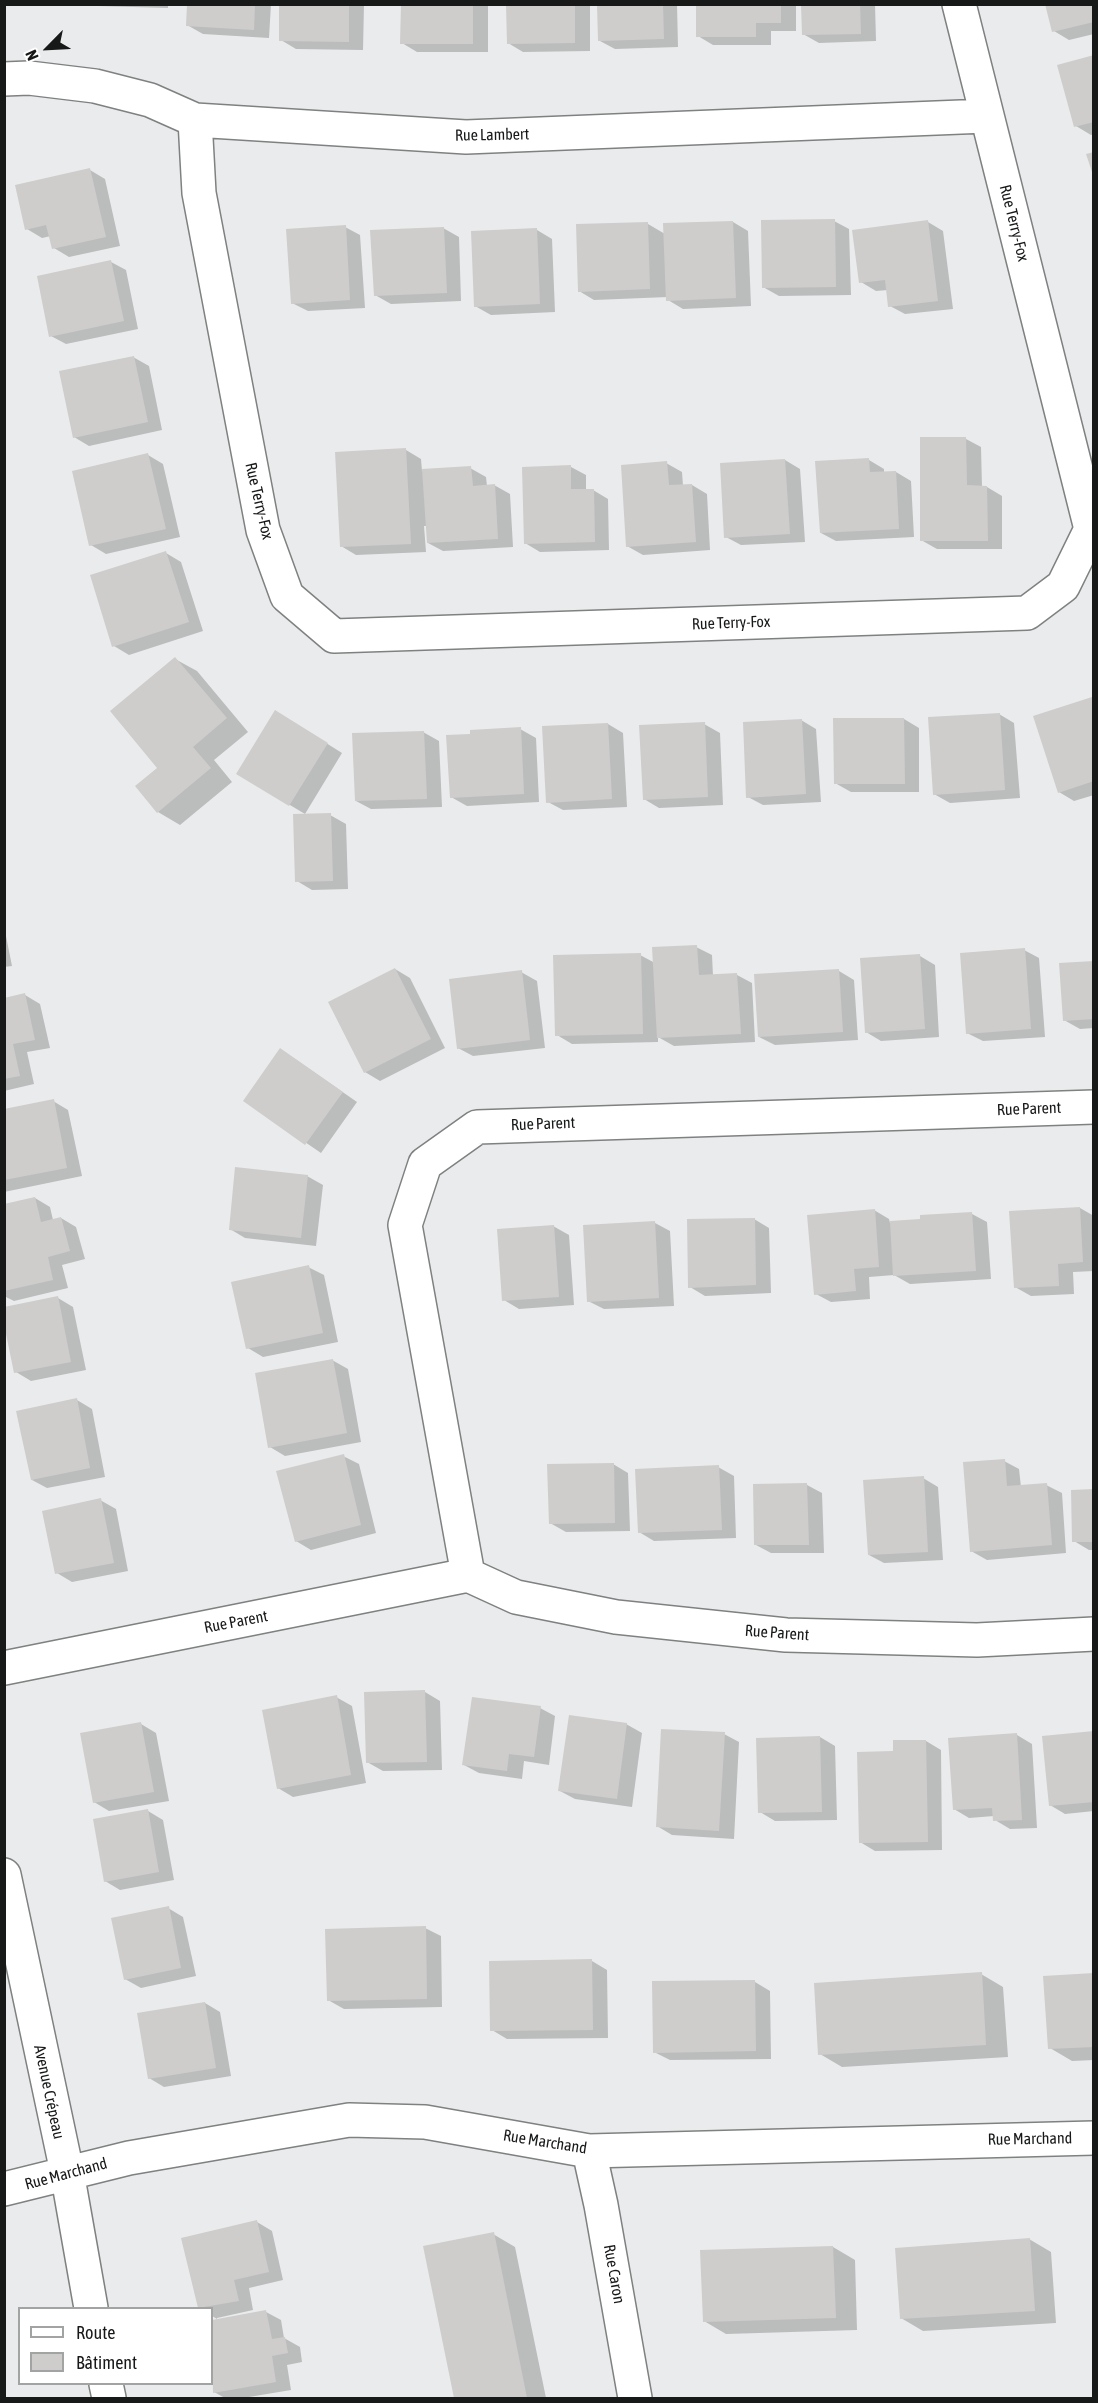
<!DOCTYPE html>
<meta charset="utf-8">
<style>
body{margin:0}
#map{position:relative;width:1098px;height:2403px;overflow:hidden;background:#eaebec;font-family:"Asap Condensed",sans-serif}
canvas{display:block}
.frame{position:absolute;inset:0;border:6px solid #171818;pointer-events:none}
.legend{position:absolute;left:18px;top:2307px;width:195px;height:78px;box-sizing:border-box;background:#fff;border:2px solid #a2a3a3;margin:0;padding:8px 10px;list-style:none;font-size:18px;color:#171818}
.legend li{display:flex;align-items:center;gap:12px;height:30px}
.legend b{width:30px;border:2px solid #a2a3a3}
.north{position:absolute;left:18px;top:18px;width:60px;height:60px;-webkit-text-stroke:4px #fff;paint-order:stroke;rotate:246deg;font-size:16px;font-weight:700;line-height:24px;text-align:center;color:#171818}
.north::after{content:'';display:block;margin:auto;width:21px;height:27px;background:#171818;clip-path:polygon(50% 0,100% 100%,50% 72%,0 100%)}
</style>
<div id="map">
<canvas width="1098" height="2403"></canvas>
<div class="frame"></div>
<ul class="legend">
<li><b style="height:8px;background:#fff"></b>Route</li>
<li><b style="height:16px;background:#cecdcc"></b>Bâtiment</li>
</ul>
<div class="north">N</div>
</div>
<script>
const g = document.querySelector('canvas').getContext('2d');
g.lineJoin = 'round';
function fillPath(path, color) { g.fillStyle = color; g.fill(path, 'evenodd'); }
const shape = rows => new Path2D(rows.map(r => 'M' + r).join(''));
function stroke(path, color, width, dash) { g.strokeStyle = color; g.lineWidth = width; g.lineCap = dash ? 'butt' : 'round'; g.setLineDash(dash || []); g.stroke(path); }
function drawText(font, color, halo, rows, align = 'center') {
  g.font = font + ' "Asap Condensed",sans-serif'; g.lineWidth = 5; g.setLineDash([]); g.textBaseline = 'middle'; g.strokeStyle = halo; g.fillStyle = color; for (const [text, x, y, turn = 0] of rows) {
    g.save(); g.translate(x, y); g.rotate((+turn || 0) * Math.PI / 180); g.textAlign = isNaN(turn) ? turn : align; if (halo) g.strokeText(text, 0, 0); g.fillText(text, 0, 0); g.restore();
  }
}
fillPath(shape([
 [96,4,168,4,168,8,98,6],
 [189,4,271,4,269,38,203,34,187,25],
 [281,4,364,4,363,50,296,49,281,40],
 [402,4,488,4,488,52,417,52,402,43],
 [507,4,590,4,590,51,523,52,508,43],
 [599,4,677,4,678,47,615,49,600,41],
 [698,4,796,4,796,31,771,31,771,45,713,45,698,36],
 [803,4,875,4,876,41,819,43,803,34],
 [1094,4,1094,34,1069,40,1054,31],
 [1094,57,1094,134,1091,135,1076,126],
 [90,170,105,179,120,246,69,257,54,248,51,236,42,238,27,229],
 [834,221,849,229,851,295,779,296,763,287],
 [733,222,748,231,751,306,683,309,668,300,668,297,594,300,579,291,648,224,665,234],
 [928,222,943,231,953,309,905,314,890,306,888,290,876,291,861,282],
 [345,227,360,235,365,308,308,311,292,303],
 [443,228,459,237,461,301,391,304,375,295],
 [537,230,552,239,555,312,491,315,475,306],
 [111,262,126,270,138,329,66,344,51,336],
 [133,357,149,366,162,430,89,446,74,437],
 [966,439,981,447,982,487,987,487,1002,496,1002,549,937,549,921,540],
 [406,450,421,459,422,471,470,468,486,477,487,486,494,485,510,494,513,547,443,551,428,543,427,526,424,526,426,552,356,555,341,546],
 [148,455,163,464,180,537,106,554,91,545],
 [785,460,800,469,805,542,741,545,726,537],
 [869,460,884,469,884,473,896,472,911,481,914,537,836,541,821,533],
 [666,463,682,472,683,486,692,485,707,494,710,550,643,555,627,546],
 [571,467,586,475,586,491,593,490,608,499,609,550,540,552,525,543],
 [166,553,181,562,203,631,129,655,114,646],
 [175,659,197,671,248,732,214,760,232,782,180,825,158,812,137,786,159,768],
 [1092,698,1094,795,1074,801,1059,792,1035,717],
 [999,714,1014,723,1020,798,950,803,934,794],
 [904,719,919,728,919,792,851,792,835,783],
 [801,720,816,729,821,802,763,805,748,797],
 [291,721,342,753,305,814,238,774],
 [608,724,623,733,627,807,563,810,548,802],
 [704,724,720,733,723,805,659,808,644,799],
 [520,729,536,738,539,802,467,806,451,797],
 [423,732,439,741,442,807,371,809,356,801],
 [330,815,346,824,348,889,312,890,297,881],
 [4,926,12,966,4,967],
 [696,947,712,955,713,976,737,975,752,983,755,1042,674,1046,658,1037,658,1042,572,1044,557,1035,640,955,655,963],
 [1024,950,1039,958,1045,1037,983,1041,967,1033],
 [920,956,935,965,939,1037,881,1041,866,1032],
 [1094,962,1094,1028,1080,1029,1064,1020],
 [395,969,410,978,445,1048,380,1081,365,1072],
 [839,971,854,980,858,1040,775,1045,759,1037],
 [521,972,537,981,545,1048,473,1056,458,1048],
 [25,995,40,1004,50,1048,27,1052,34,1084,4,1091,4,1000],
 [295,1059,357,1102,321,1153,245,1101],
 [53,1101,68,1110,82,1176,4,1192,4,1111],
 [307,1176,323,1185,316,1246,245,1238,230,1229],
 [35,1198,50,1207,53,1220,61,1218,76,1227,85,1259,62,1265,68,1288,14,1301,4,1296,4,1205],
 [1080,1208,1094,1216,1094,1271,1073,1272,1074,1294,1031,1296,1015,1287],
 [874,1210,889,1219,890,1223,972,1214,987,1222,991,1279,910,1284,894,1275,869,1277,870,1299,831,1302,816,1294],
 [754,1219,769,1228,771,1293,705,1296,690,1287],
 [655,1223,670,1231,674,1306,604,1309,588,1301],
 [553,1226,569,1235,574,1305,519,1309,504,1300],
 [308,1267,324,1275,338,1342,263,1357,248,1348],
 [58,1298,73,1307,86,1370,31,1381,16,1372],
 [332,1360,348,1369,361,1442,285,1456,270,1447],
 [77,1400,92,1409,105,1477,47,1488,32,1480],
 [343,1456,359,1464,376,1533,311,1550,296,1541],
 [1004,1461,1019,1469,1021,1487,1046,1485,1062,1493,1066,1553,987,1560,971,1551],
 [613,1464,628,1473,630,1531,566,1532,550,1523],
 [718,1467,734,1476,736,1538,654,1541,639,1532],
 [923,1478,938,1487,943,1560,884,1563,869,1555],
 [807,1485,822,1493,824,1553,771,1553,756,1545],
 [1094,1491,1094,1550,1089,1550,1074,1541],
 [100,1500,116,1509,128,1571,72,1582,57,1573],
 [425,1692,440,1701,442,1770,383,1771,367,1762,366,1693],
 [336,1697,352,1706,366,1783,293,1797,278,1788],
 [540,1708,555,1716,549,1765,524,1761,522,1779,479,1773,464,1765],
 [141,1724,156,1733,169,1801,109,1811,94,1802],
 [626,1724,642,1733,632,1807,575,1799,560,1791],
 [1094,1733,1094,1811,1065,1814,1050,1805],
 [724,1734,739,1742,734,1839,672,1835,657,1826],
 [1017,1735,1032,1744,1037,1828,1010,1829,995,1820,994,1816,969,1818,954,1809],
 [820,1737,835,1746,837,1820,775,1821,760,1812],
 [926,1741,941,1750,942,1850,875,1851,860,1842,894,1753,894,1742],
 [148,1811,163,1820,174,1880,120,1890,105,1881],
 [168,1908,183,1917,196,1976,141,1988,125,1979],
 [425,1928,441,1936,442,2007,344,2009,328,2000],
 [592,1961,607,1970,608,2038,507,2039,492,2030],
 [981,1974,1003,1987,1008,2057,842,2067,820,2054],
 [1094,1975,1094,2060,1072,2061,1050,2048],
 [755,1982,770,1991,771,2059,670,2060,654,2052],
 [205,2003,220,2012,231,2076,164,2087,149,2078],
 [257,2222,272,2231,283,2280,249,2288,253,2310,217,2318,217,2319,212,2316,212,2308,200,2308,183,2239],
 [493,2234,515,2247,546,2398,455,2398,425,2247],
 [1029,2239,1051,2252,1056,2323,923,2331,901,2318],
 [833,2247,855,2260,857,2330,726,2334,704,2321],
 [266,2312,281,2320,284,2338,300,2347,302,2362,287,2365,291,2390,243,2398,225,2398,214,2392,212,2377,212,2321]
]), '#0003');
fillPath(shape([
 [187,4,255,4,254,30,186,26],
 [279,4,349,4,349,42,279,41],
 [401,4,473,4,473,44,400,44],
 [506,4,575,4,575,43,507,44],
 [597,4,663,4,664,39,598,41],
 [696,4,781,4,781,23,756,23,756,37,696,37],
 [801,4,860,4,861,34,802,35],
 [1045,4,1094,4,1094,22,1052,32],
 [1094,55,1094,122,1074,127,1057,65],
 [1094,152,1094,175,1093,175,1086,154],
 [90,168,106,237,52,249,46,225,25,230,15,185],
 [835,219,836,287,762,288,761,220],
 [928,220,938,301,888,307,885,280,859,283,852,230],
 [733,221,736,298,666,301,663,223],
 [648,222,650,289,578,292,576,224],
 [346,225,350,300,291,304,286,229],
 [444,227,447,293,374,296,370,230],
 [537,228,540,304,474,307,471,231],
 [111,260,124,321,49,337,37,276],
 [134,356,148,422,73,438,59,371],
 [920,437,966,437,967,485,987,486,988,541,920,541],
 [406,448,411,544,340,547,335,452],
 [148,453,166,529,89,546,72,471],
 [869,458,870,472,896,471,899,529,820,533,815,461],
 [785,459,790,534,724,538,720,463],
 [667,461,669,485,692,484,696,542,626,547,621,465],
 [571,465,571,489,594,489,595,542,524,544,522,467],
 [471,466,473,486,495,484,498,539,427,543,422,469],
 [166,551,189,622,112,647,90,575],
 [175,657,227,718,193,747,211,768,157,813,135,786,157,768,110,711],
 [1092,697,1094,781,1058,793,1033,716],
 [275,710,328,743,289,806,236,774],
 [1000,713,1005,790,933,795,928,717],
 [833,718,904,718,905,784,834,784],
 [802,719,806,794,746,798,743,722],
 [705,722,708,797,643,800,639,725],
 [608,723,612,799,546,803,542,726],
 [521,727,524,794,450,798,446,735,470,734,470,730],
 [424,731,427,799,355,801,352,733],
 [331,813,333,881,295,882,293,814],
 [697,945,699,975,737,973,741,1034,657,1038,652,947],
 [1025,948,1031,1029,966,1034,960,953],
 [641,953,643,1034,555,1036,553,955],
 [920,954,925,1029,865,1033,860,958],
 [1094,961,1094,1019,1063,1021,1059,963],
 [395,968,431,1039,364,1073,328,1002],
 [839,969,843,1032,758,1037,754,974],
 [522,970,530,1040,457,1049,449,979],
 [25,993,35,1040,13,1044,20,1076,4,1079,4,998],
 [280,1048,343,1092,305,1145,243,1101],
 [54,1099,67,1168,4,1180,4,1109],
 [235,1167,308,1175,301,1238,229,1230],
 [35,1197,41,1222,61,1217,70,1251,48,1257,53,1280,4,1291,4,1204],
 [1080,1207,1083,1262,1058,1264,1059,1286,1014,1288,1009,1211],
 [875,1209,879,1267,854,1269,856,1291,814,1295,807,1215],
 [972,1212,976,1271,893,1276,890,1221,920,1219,920,1215],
 [755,1218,756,1285,688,1288,687,1219],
 [655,1221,659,1298,587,1302,583,1225],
 [554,1225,559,1297,502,1301,497,1229],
 [309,1265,323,1333,246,1349,231,1282],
 [58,1296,71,1362,14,1373,4,1324,4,1307],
 [333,1359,347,1433,268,1448,255,1373],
 [77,1398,90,1468,31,1480,16,1411],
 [344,1454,361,1525,295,1542,276,1471],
 [1005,1459,1007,1486,1047,1483,1052,1545,970,1552,963,1462],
 [614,1463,615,1523,549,1524,547,1464],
 [719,1465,722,1530,638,1533,635,1469],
 [924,1476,928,1552,868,1555,863,1480],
 [807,1483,809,1545,754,1545,753,1484],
 [1094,1489,1094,1542,1072,1542,1071,1490],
 [101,1498,114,1563,55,1574,42,1511],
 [425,1690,427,1762,366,1763,364,1692],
 [337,1695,351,1775,277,1789,262,1710],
 [472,1697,541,1706,534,1757,509,1754,507,1771,462,1765],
 [569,1715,627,1723,617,1799,558,1791],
 [141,1722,154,1792,93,1803,80,1733],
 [661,1729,725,1732,719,1831,656,1827],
 [1094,1731,1094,1802,1049,1806,1042,1736],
 [1017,1733,1022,1820,993,1821,992,1808,953,1810,948,1738],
 [820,1736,822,1812,758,1813,756,1738],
 [893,1740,926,1740,928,1842,859,1843,857,1752,893,1751],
 [148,1809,159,1872,104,1882,93,1819],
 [169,1906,181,1968,124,1980,111,1918],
 [426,1926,427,1999,327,2001,325,1929],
 [592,1959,593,2030,490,2031,489,1961],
 [982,1972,986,2045,818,2055,814,1983],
 [1094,1973,1094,2047,1048,2049,1043,1976],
 [755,1980,756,2051,653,2053,652,1981],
 [205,2002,216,2068,148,2079,137,2013],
 [257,2220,269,2272,234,2280,239,2301,198,2308,181,2238],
 [494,2232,527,2398,454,2398,423,2246],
 [1030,2238,1035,2311,900,2319,895,2248],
 [833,2246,836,2318,703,2322,700,2250],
 [266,2310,272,2339,285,2337,288,2353,272,2356,276,2382,213,2393,212,2320]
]), '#cecdcc');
const street = shape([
 [4,79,29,78,95,86,150,100,195,120,466,137,986,116],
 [195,120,199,193,263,530,287,596,334,636,1027,613,1063,586,1091,529,959,4],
 [468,1575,405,1225,425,1164,477,1127,1094,1107],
 [4,1668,468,1575,516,1597,616,1617,786,1635,977,1640,1094,1634],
 [4,1875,67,2172,91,2308],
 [589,2151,601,2205,635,2398],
 [4,2189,129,2158,349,2120,425,2122,589,2151,1094,2138],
 [106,2384,109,2398]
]);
stroke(street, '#7f8080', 36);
stroke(street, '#fff', 33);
drawText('16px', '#171818', '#fff', [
 ["Rue Lambert",492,135,-1],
 ["Rue Terry-Fox",1014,223,76],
 ["Rue Terry-Fox",259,501,77],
 ["Rue Terry-Fox",731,623,-2],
 ["Rue Parent",1029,1109,-2],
 ["Rue Parent",543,1124,-2],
 ["Rue Parent",236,1622,-11],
 ["Rue Parent",777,1633,4],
 ["Avenue Crépeau",49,2092,78],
 ["Rue Marchand",1030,2139,-1],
 ["Rue Marchand",545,2142,9],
 ["Rue Marchand",66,2174,-15],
 ["Rue Caron",614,2274,80]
]);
</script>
